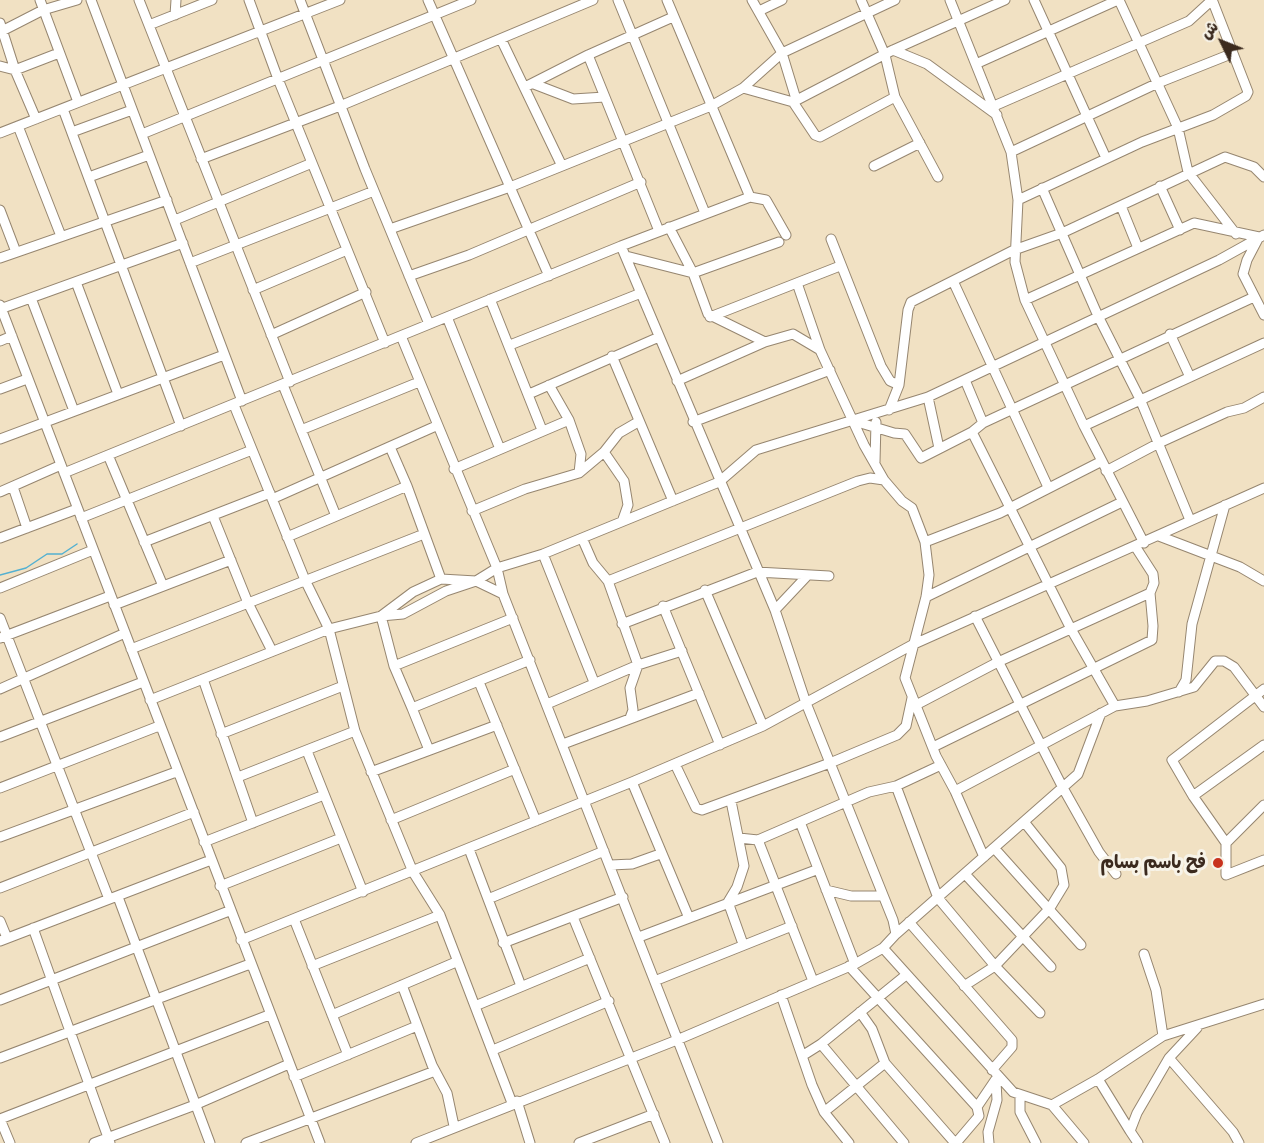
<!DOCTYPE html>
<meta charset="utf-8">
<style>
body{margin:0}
#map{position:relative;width:1264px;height:1143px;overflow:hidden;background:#f1e1c3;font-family:Delius,"Playpen Sans Arabic",sans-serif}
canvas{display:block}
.north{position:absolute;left:1192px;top:12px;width:60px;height:60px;-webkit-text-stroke:4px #f7f3e8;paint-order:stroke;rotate:313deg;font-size:16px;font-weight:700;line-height:24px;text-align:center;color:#3b2a1e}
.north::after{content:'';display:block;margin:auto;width:21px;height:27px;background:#3b2a1e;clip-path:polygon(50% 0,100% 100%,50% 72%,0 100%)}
</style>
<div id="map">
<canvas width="1264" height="1143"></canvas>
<div class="north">ش</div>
</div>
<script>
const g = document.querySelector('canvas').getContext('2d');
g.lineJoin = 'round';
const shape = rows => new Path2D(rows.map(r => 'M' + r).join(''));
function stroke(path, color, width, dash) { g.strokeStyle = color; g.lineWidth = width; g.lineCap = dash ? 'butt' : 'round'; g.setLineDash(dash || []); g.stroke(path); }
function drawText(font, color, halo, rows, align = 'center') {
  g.font = font + ' Delius,"Playpen Sans Arabic",sans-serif'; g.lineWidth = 6; g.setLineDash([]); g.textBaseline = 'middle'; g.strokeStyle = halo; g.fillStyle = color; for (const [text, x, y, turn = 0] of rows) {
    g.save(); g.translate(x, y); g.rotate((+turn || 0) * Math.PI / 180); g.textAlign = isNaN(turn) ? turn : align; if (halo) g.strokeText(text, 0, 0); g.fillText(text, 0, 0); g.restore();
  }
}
stroke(shape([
 [0,575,26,568,47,554,62,554,77,544]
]), '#53b0d1', 1.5);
const minor = shape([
 [40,0,78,102],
 [91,0,242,401],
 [139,0,290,382],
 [249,0,278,79,385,343],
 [300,0,365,169,429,324],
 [428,0,549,276],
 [618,0,705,213],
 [667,0,750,197],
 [752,0,782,53,796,99],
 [861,0,885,55,895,97,938,177],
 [950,0,1011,152,1018,200,1015,262,1025,300,1084,426,1144,543],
 [1034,0,1106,158],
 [1119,0,1178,128,1188,172,1236,234],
 [759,11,782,0],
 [175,15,176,0],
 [0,23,15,70,36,119],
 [149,25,212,0],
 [0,32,43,10,77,0],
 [501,39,561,164],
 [893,50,927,64,997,115],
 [588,55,659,231],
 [978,63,1118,0],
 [0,66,15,70,59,53],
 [534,84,573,99,605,97],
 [525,87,588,55,673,17],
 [743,88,793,102,893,50,1005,0],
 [793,102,815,135,820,137,895,97],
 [994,106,1189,21,1212,0],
 [63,109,181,426],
 [18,126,61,236],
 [72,132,132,110],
 [0,133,340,0],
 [142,134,471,0],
 [1011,152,1158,83,1231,54],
 [201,159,340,106,593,0],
 [874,166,920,143],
 [89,177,149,155],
 [1160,186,1180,230],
 [1042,188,1098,316,1140,399,1190,520],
 [1018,200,1142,142,1213,115,1246,96,1248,92,1213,2],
 [1121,206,1138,248],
 [0,210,16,252],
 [175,220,312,163],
 [669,227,693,273,708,314,765,342],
 [390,229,510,187,711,106,743,88,782,53,895,0],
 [1259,237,1247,260,1243,274,1264,315],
 [831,239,881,366,890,381,899,385],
 [626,256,693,273,779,242],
 [0,258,167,200],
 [190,263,374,191],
 [409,276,469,255,641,182],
 [953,281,1048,487],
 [76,282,118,394],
 [797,283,820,350,864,445,884,480,902,501,912,508,925,542,929,575,926,597,905,678,936,756,955,791,984,857],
 [253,290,347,250],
 [31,298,74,411],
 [490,299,542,430],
 [1025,300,1194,223,1259,237],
 [0,305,320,1143],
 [0,309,183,243],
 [447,317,500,449],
 [710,317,840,266],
 [1170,334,1190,377],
 [271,335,366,292],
 [401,336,497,568,503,594,718,1143],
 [0,341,12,336],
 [510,345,641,293],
 [612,356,673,501],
 [965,380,983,423],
 [677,381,765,342,793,334,820,350],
 [283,385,336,516],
 [549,385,569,420,581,454,579,473],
 [0,389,27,379],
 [529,394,659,337],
 [928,397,939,448],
 [234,405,305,580,329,629,355,731,413,872,440,915,512,1103],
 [889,410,899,385,908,310,911,302,1014,250,1062,233,1225,157,1254,167,1264,177],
 [854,421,894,433,905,434,921,458,972,432,983,423,1254,297],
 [693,422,830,370],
 [1084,426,1264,343],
 [301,430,419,382],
 [972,432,1071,629,1115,706],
 [0,439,224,355],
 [390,447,407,486,441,579],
 [604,452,624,481,628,505,623,519],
 [108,455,163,586],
 [875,462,876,422],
 [454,469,569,420],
 [1106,471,1159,443,1227,412,1244,408,1264,397],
 [64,473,621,246,750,197,766,200,786,235],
 [13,487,27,528],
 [0,492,61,465],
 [272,499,436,426],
 [472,511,525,489,579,473,604,452,619,433,638,422],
 [213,516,248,603,272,651],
 [81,518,252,450],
 [1159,536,1240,567,1264,581],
 [287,537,407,486],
 [0,538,77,509],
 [582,538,593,563,608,581,638,665,630,688,633,710,630,718],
 [144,542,270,493],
 [925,542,1000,513,1102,461],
 [543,554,594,682],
 [608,581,858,481,870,478,884,480],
 [0,588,93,550],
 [705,590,763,726],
 [926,597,1122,502],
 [114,605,231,560],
 [663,606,720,745],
 [775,610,807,576],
 [975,616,1063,788,1099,852,1116,874],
 [0,618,109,899],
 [622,624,757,572,829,576],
 [0,638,110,596],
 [131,649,424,534],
 [394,666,513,618],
 [203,679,253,823],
 [479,682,536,821],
 [0,689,125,633],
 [1264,689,1172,760,1193,796,1226,843,1226,875,1264,860],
 [1179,692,1186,680,1192,624,1225,505],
 [150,700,329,629,381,616,403,614,446,591,476,581,497,568,543,554,719,482,756,450,928,397,1219,260,1264,235],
 [547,704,638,665,682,651],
 [916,705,998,662,1150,593],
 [412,708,394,666,381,616,413,592,441,579,476,581,503,594],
 [221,734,343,686],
 [0,737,143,682],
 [563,744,699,693],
 [933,747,1152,640,1153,626,1150,593,1154,583,1153,574,1135,546],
 [429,750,412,708,530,660],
 [307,751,363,892],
 [675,764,696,808,702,810,830,763,897,735,906,726,912,698],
 [371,772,497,725],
 [238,777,355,731],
 [632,782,689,918],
 [896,786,938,898,995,966,1040,1013],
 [0,788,159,726],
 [955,791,1115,706,1147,701,1194,687,1215,661,1224,661,1234,667,1264,707],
 [1193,796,1264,745],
 [731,801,744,866,737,887,728,902,743,944],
 [391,820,515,769],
 [800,822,855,964],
 [0,837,176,772],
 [739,838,758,840,869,792,896,786,941,765],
 [758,840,813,981],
 [204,842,324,795],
 [1226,843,1264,805],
 [469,849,521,986],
 [995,849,1081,945],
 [611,865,632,864,660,854],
 [965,874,1051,967],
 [220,886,341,838],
 [0,888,194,812],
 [826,890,851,896,883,896],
 [118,897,210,1143],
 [488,899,604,851],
 [573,917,665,1143],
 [294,919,348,1055],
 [0,921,7,938],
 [909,922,1012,1040,1012,1047,992,1070],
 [33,928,110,1143],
 [896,934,1078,774,1101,713],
 [639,937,816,870],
 [241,940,632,782,763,726,912,645,1264,488],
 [0,941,211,860],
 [503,943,623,897],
 [883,948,1013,1092,1052,1105,1098,1079,1163,1036,1264,1004],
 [1144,954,1156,990,1163,1036],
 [312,966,440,915],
 [849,966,977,1107],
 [657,980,792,926],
 [402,985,432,1065,447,1093,454,1126],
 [964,986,995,966,1050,908,1064,885,1061,868,1025,823],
 [781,995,812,1085,824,1112,849,1143],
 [0,1000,229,911],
 [475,1006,590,958],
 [860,1012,872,1029,885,1063],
 [332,1015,456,962],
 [821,1044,904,1143],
 [493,1050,609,1001],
 [802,1056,821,1044,906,975],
 [0,1058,250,964],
 [1169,1058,1233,1132,1239,1143],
 [294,1077,417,1026],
 [1098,1079,1130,1131],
 [1020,1096,1020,1112,1036,1143],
 [517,1101,530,1143],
 [1052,1105,1084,1143],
 [824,1112,885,1063,955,1143],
 [0,1119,269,1015],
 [0,1119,10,1143],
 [94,1143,195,1105,289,1064],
 [246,1143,435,1071],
 [416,1143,677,1040,855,964,883,948,896,934,893,920,806,703,775,610,621,246],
 [579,1143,654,1114],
 [956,1143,979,1116,977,1107,998,1076],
 [989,1143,988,1132,997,1100,996,1082],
 [1138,1143,1130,1131,1137,1113,1169,1058,1197,1028]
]);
stroke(minor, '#968670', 11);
stroke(minor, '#fff', 9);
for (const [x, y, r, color] of [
 [1218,863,6,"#c8321e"]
]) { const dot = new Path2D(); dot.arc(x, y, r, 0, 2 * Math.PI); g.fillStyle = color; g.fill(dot); stroke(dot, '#f7f3e8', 2); }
drawText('bold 18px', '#3b2a1e', '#f7f3e8', [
 ["فح باسم بسام",1206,863]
], 'right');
</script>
